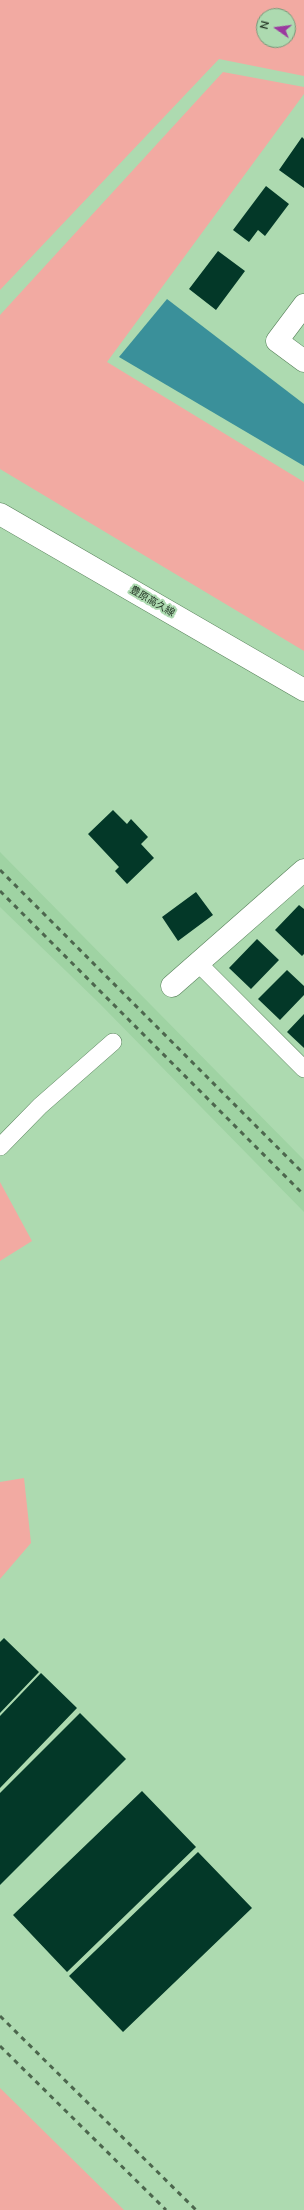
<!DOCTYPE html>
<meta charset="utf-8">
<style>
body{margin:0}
#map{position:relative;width:304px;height:2210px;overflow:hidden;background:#addab0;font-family:"Nunito Sans",sans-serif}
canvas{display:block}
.north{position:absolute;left:256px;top:8px;width:40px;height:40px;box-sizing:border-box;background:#addab0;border:1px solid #769878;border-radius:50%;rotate:284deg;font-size:11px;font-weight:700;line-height:16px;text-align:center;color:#243625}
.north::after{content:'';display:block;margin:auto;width:14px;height:18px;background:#9b389f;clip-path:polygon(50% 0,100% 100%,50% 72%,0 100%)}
</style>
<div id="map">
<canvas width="304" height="2210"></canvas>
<div class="north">N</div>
</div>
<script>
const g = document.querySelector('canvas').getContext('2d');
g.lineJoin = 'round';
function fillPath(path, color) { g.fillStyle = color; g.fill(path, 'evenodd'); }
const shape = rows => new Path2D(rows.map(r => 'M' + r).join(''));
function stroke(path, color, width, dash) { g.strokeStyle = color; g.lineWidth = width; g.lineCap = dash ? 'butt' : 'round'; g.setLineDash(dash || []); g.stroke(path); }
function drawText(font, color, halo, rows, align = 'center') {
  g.font = font + ' "Nunito Sans","Noto Sans JP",sans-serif'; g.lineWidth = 4; g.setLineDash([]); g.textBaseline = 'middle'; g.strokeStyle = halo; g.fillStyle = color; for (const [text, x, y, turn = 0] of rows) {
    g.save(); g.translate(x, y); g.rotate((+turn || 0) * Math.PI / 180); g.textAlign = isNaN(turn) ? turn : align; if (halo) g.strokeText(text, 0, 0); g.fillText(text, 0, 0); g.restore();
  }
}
fillPath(shape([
 [0,852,304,1160,304,1212,100,1004,0,907]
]), '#9fd3a3');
fillPath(shape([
 [0,0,304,0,304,76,219,59,0,290],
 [264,16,288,16,288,40,264,40],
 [223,72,304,87,304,94,107,362,304,482,304,651,0,469,0,315],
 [0,1182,32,1241,0,1261],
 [24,1478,31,1543,0,1579,0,1482],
 [0,2088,124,2210,0,2210]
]), '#f2aaa2');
fillPath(shape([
 [167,299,304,404,304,466,119,357]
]), '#3a909a');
fillPath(shape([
 [302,137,304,139,304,188,279,170],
 [266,186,289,204,265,236,258,230,249,242,233,230],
 [218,251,245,271,216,310,189,289],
 [113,810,127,824,131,819,148,837,141,844,154,858,127,884,115,871,119,867,88,834],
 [196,892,213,915,178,941,162,917],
 [299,905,304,909,304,954,302,956,275,930],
 [257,939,279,960,251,989,229,968],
 [287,970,304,986,304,995,280,1020,258,999],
 [304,1014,304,1048,287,1032],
 [4,1638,39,1672,0,1713,0,1642],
 [41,1673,77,1708,0,1788,0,1716],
 [80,1713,126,1759,0,1885,0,1793],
 [142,1791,196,1847,67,1972,13,1915],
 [198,1852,252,1908,123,2032,69,1976]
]), '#033828');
const service = shape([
 [197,962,304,1069],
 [0,1147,40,1106,113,1042]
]);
const minor = shape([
 [304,305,277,341,304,361],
 [172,986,304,870]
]);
const secondary = shape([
 [0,514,304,690]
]);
stroke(service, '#568059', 18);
stroke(minor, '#568059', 23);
stroke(secondary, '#568059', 23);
stroke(service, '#fff', 17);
stroke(minor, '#fff', 22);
stroke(secondary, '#fff', 22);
stroke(shape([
 [0,870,304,1174],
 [0,891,304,1195],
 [0,2016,196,2210],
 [0,2046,166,2210]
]), '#4c664d', 3, [5, 5]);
drawText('10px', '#243625', '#addab0', [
 ["豊原高久線",152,602,30]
]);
</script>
